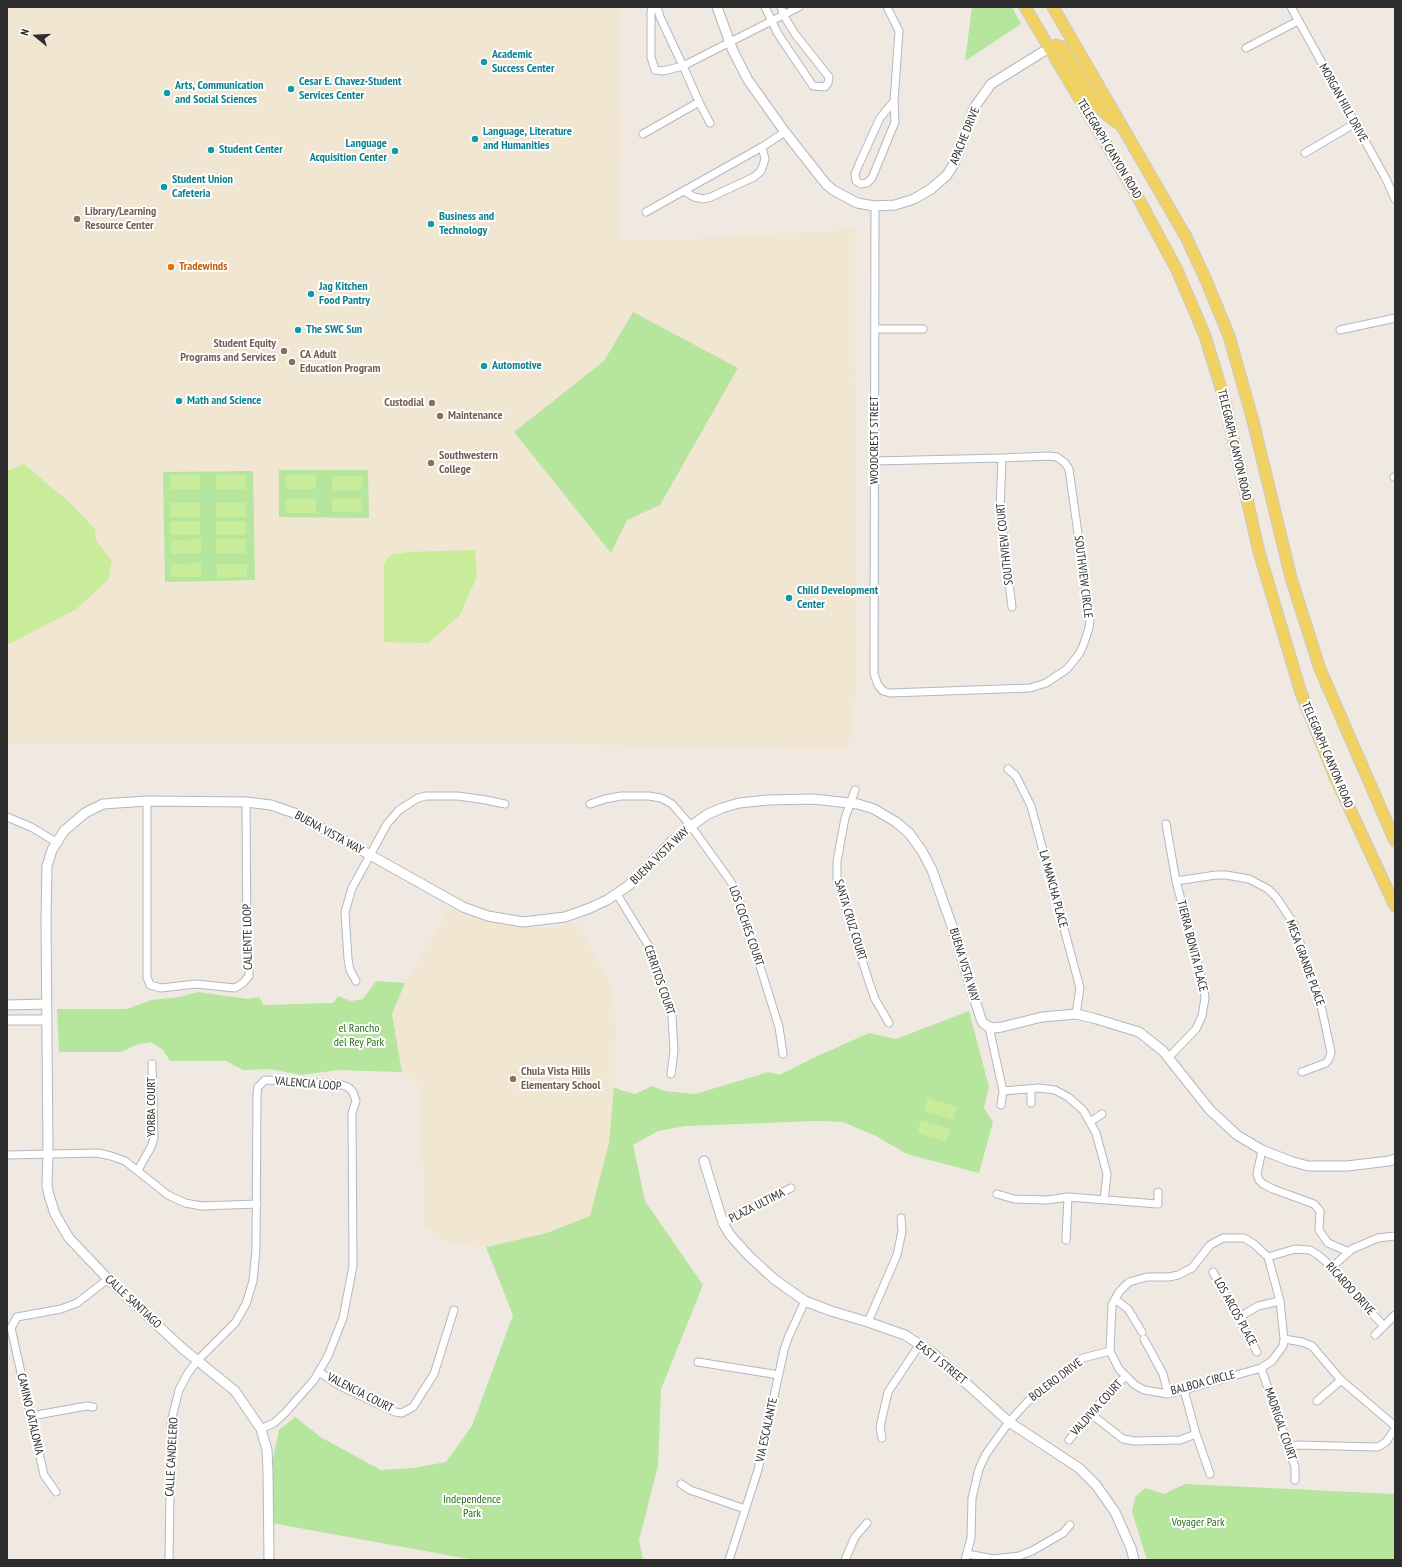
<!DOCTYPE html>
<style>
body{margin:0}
#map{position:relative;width:1402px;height:1567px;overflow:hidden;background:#efe9e1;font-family:"PT Sans Narrow",sans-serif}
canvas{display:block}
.frame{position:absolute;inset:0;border:8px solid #2e2e2e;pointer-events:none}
.north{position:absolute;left:16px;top:16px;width:40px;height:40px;-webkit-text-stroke:3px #fff;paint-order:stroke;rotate:288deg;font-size:11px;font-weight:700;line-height:16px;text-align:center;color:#2e2e2e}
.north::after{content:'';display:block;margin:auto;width:14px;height:18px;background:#2e2e2e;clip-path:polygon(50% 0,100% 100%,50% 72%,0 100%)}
</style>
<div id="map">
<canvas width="1402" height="1567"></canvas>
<div class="frame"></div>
<div class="north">N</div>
</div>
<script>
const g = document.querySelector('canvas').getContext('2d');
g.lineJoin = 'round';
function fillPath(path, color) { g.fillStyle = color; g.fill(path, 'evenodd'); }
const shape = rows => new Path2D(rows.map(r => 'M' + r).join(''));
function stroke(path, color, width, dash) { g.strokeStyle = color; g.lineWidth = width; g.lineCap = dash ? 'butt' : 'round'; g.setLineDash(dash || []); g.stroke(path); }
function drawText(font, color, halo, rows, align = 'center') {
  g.font = font + ' "PT Sans Narrow",sans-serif'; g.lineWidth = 4; g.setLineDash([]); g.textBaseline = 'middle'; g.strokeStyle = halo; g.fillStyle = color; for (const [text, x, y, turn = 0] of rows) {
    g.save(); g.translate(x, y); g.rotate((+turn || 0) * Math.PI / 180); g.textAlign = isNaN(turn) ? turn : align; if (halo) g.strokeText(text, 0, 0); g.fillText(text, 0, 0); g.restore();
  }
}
fillPath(shape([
 [7,7,620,7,621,135,620,239,678,240,855,229,857,685,848,750,527,744,7,744],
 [450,907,483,921,544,928,578,923,613,988,616,1031,614,1087,609,1143,590,1217,547,1234,477,1248,442,1240,423,1223,424,1177,419,1132,421,1086,402,1072,392,1014,405,983]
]), '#f0e6d1');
fillPath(shape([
 [972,7,1012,7,1021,24,965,61],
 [633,312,738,368,660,505,627,520,611,553,514,432,604,361],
 [279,470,368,470,369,518,279,517],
 [253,471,255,580,165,582,163,472],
 [376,981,405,983,392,1014,402,1072,338,1070,301,1075,270,1069,243,1070,226,1061,170,1061,163,1050,151,1042,136,1045,122,1052,59,1052,57,1009,127,1009,152,1000,179,997,198,992,248,999,259,997,264,1005,333,1003,338,996,351,1001,363,999],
 [969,1011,989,1087,984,1108,993,1122,979,1173,907,1154,876,1136,843,1122,816,1121,686,1126,658,1131,633,1145,645,1201,703,1285,661,1389,658,1466,639,1540,643,1560,474,1560,272,1523,272,1464,279,1430,295,1417,322,1438,381,1470,414,1468,446,1462,472,1426,513,1315,486,1247,547,1233,590,1216,609,1143,614,1087,623,1091,635,1094,652,1086,665,1091,695,1094,769,1072,780,1075,811,1059,869,1033,896,1039],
 [1185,1484,1395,1494,1395,1560,1147,1560,1132,1512,1135,1497,1145,1488,1164,1494]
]), '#b6e59e');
fillPath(shape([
 [24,464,70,503,95,529,96,540,112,561,108,580,75,610,7,645,7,471],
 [170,475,200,475,200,489,170,489],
 [216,475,246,475,246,489,216,489],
 [286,475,316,475,316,489,286,489],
 [332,476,362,476,362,490,332,490],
 [332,498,362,498,362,512,332,512],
 [286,499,316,499,316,513,286,513],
 [170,503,200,503,200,517,170,517],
 [216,503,246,503,246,517,216,517],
 [170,521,200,521,200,535,170,535],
 [216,521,246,521,246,535,216,535],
 [201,539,201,553,171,554,171,540],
 [216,539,246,539,246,553,216,553],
 [475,550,477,576,460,615,428,643,384,642,384,564,390,555,407,552],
 [201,563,201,577,171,577,171,564],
 [217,564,247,564,247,577,217,578],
 [928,1098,957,1107,953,1120,924,1111],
 [921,1120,950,1129,946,1142,917,1133]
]), '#c9ec9a');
const minor = shape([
 [657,7,660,17,683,66,799,7],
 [765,7,778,34,813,86,825,87,828,83,829,77,795,34,784,16,781,7],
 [887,7,899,31,894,101,895,122,872,178,867,183,861,184,856,181,855,174,860,162,880,118,894,101],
 [1291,7,1386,179,1395,199],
 [1246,48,1298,21],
 [699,102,710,123],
 [643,134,699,102,683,66,663,71,655,70,651,57,651,12,652,7],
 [1305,153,1354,124],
 [684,191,694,197,703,199,711,197,754,177,761,171,765,159,762,147],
 [875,206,874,674,878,685,883,691,890,693,1030,688,1046,683,1067,669,1079,654,1083,646,1089,628,1090,619,1069,469,1065,463,1057,457,1048,456,1002,458,875,461],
 [646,212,762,147,785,132],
 [875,329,923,329],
 [1340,330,1395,318],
 [1002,458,1000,510,1012,607],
 [1394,477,1395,477],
 [1008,769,1016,776,1031,806,1080,988,1076,1014],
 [855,790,845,818,837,861,837,881,870,985,875,999,889,1023],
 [147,801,147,977,150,985,161,988,196,984,235,988,243,983,249,976,249,960,247,945,246,802],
 [590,804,605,799,621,796,649,796,661,798,672,804,691,826,731,882,740,902,779,1027,783,1054],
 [7,817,31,827,56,842],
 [1166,824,1176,881,1203,983,1205,998,1202,1016,1196,1029,1169,1057],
 [1176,881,1216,875,1226,875,1249,879,1268,889,1276,897,1294,924,1322,1010,1331,1052,1329,1059,1326,1063,1302,1072],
 [617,894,648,945,659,975,672,1016,674,1051,671,1074],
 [356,981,350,970,348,959,345,912,352,888,387,824,399,810,418,798,426,796,458,796,486,800,505,804],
 [989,1027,1003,1091,1001,1105],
 [1031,1089,1031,1103],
 [1003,1091,1039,1088,1055,1090,1068,1097,1083,1110,1096,1133,1107,1174,1104,1200],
 [1090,1122,1102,1114],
 [1262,1150,1257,1174,1259,1180,1263,1184,1273,1189,1314,1204,1320,1211,1319,1230,1328,1243,1349,1252],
 [7,1155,98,1153,111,1156,125,1161,168,1195,185,1203,202,1206,257,1204],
 [138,1170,151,1147,154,1138,152,1064],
 [997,1194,1014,1199,1047,1200,1068,1197,1158,1204,1158,1192],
 [723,1223,791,1188],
 [1223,1238,1244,1238,1254,1244,1268,1257,1280,1301,1284,1339,1283,1346,1272,1361,1261,1368,1184,1390,1168,1394,1144,1390,1135,1385,1119,1369,1110,1351,1112,1305,1119,1292,1129,1282,1147,1277,1169,1277,1178,1275,1192,1268,1210,1245,1223,1238],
 [1066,1240,1068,1197],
 [1268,1257,1295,1249,1310,1250,1318,1255,1332,1267,1338,1277,1384,1326],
 [1332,1267,1352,1249,1378,1238,1395,1236],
 [1213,1272,1257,1352],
 [1115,1299,1128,1309,1142,1332],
 [1238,1318,1258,1306,1280,1301],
 [868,1322,897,1255,902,1231,901,1218],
 [1375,1335,1395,1315],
 [1144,1339,1163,1374,1168,1394],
 [1284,1339,1302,1342,1312,1346,1341,1380,1395,1426],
 [698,1362,779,1375],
 [1261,1368,1295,1467,1295,1480],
 [319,1372,340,1386,395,1412,402,1413,413,1407,434,1374,454,1310],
 [1184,1390,1196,1434,1210,1474],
 [1317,1401,1341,1380],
 [1091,1414,1123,1439,1135,1441,1180,1440,1196,1434],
 [31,1416,87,1406,93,1407],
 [882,1438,880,1427,888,1392,920,1344],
 [1069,1440,1110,1391,1126,1376],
 [1288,1449,1296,1445,1378,1447,1386,1442,1395,1429],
 [681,1484,690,1490,745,1509],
 [56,1492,44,1475,11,1328,17,1317,61,1309,77,1303,108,1279],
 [967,1554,994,1559,1019,1556,1032,1551,1063,1533,1070,1525],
 [169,1560,171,1422,179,1390,188,1373,198,1360,235,1323,246,1304,253,1281,256,1249,257,1094,258,1087,265,1080,339,1084,348,1087,353,1092,356,1101,352,1113,353,1266,343,1318,328,1356,314,1380,285,1413,274,1423,261,1429],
 [729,1560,758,1470,784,1350,788,1338,805,1301],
 [845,1560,855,1537,867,1523],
 [965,1560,971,1538,972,1498,979,1469,986,1454,1009,1422,1028,1401,1043,1391,1083,1358,1110,1351]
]);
const tertiary = shape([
 [717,7,733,51,748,80,785,132,826,184,833,190,857,203,875,206,895,205,914,199,931,189,947,175,955,162,974,108,991,84,1049,48],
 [7,1005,46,1004],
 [7,1020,47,1020],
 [704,1161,723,1223,730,1235,749,1256,774,1279,805,1301,831,1311,868,1322,905,1335,934,1354,1009,1422,1079,1468,1096,1485,1115,1512,1131,1548,1134,1560],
 [269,1560,268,1472,267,1450,261,1429,235,1391,182,1348,108,1279,69,1238,55,1214,49,1195,47,1186,48,1153,46,919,47,866,52,850,64,831,85,813,103,804,147,801,246,802,271,805,297,814,463,907,488,916,523,922,565,917,590,908,607,900,628,886,671,842,691,826,708,814,722,808,739,803,768,800,813,799,858,804,874,809,896,822,909,833,922,851,932,870,958,943,964,966,981,1019,983,1023,989,1027,994,1028,1002,1027,1042,1017,1076,1014,1093,1018,1139,1032,1163,1051,1210,1110,1237,1135,1262,1150,1290,1161,1308,1166,1347,1166,1389,1161,1395,1159]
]);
const primary = shape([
 [1025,7,1136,194,1177,270,1205,336,1224,398,1259,552,1301,693,1335,777,1395,906],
 [1053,7,1186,237,1206,280,1229,336,1253,421,1291,578,1320,669,1395,841],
 [1049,48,1056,45,1062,47,1095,103,1108,116,1119,124]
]);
stroke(minor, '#b4b7c1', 9);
stroke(tertiary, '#b4b7c1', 11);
stroke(primary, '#c9c9c9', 13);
stroke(minor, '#fff', 7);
stroke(tertiary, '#fff', 9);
stroke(primary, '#f2d163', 11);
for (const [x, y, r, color] of [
 [484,62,4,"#0f9aa8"],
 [291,89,4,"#0f9aa8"],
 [167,93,4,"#0f9aa8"],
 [475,139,4,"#0f9aa8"],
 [211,150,4,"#0f9aa8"],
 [395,151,4,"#0f9aa8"],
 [164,187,4,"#0f9aa8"],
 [77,219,4,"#8d6e63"],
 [431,224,4,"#0f9aa8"],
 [171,267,4,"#e8710a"],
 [311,294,4,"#0f9aa8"],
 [298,330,4,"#0f9aa8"],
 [284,351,4,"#8d6e63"],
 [292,362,4,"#8d6e63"],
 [484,366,4,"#0f9aa8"],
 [179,401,4,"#0f9aa8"],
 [432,403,4,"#8d6e63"],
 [440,416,4,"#8d6e63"],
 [431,463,4,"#8d6e63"],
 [789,598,4,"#0f9aa8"],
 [513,1079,4,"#8d6e63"]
]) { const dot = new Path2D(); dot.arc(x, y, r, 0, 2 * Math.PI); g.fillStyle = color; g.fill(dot); stroke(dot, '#fff', 1.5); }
drawText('bold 12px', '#0d838f', '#fff', [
 ["Academic",492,55],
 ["Success Center",492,69],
 ["Cesar E. Chavez-Student",299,82],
 ["Services Center",299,96],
 ["Arts, Communication",175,86],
 ["and Social Sciences",175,100],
 ["Language, Literature",483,132],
 ["and Humanities",483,146],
 ["Language",387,144,"right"],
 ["Acquisition Center",387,158,"right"],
 ["Student Center",219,150],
 ["Student Union",172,180],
 ["Cafeteria",172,194],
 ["Business and",439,217],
 ["Technology",439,231],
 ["Jag Kitchen",319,287],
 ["Food Pantry",319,301],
 ["The SWC Sun",306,330],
 ["Automotive",492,366],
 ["Math and Science",187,401],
 ["Child Development",797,591],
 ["Center",797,605]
], 'left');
drawText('12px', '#2e2e2e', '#fff', [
 ["MORGAN HILL DRIVE",1343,103,61],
 ["APACHE DRIVE",965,136,-68],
 ["TELEGRAPH CANYON ROAD",1109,149,59],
 ["WOODCREST STREET",875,440,-90],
 ["TELEGRAPH CANYON ROAD",1234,445,77],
 ["SOUTHVIEW COURT",1005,544,-96],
 ["SOUTHVIEW CIRCLE",1083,577,83],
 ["TELEGRAPH CANYON ROAD",1327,755,67],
 ["BUENA VISTA WAY",329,833,29],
 ["BUENA VISTA WAY",660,856,-44],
 ["LA MANCHA PLACE",1053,889,75],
 ["SANTA CRUZ COURT",850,920,73],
 ["LOS COCHES COURT",746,926,71],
 ["CALIENTE LOOP",248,937,-91],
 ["TIERRA BONITA PLACE",1192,946,76],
 ["MESA GRANDE PLACE",1305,963,70],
 ["BUENA VISTA WAY",964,965,73],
 ["CERRITOS COURT",659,980,71],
 ["VALENCIA LOOP",308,1084,5],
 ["YORBA COURT",152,1107,-90],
 ["PLAZA ULTIMA",757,1206,-27],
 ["RICARDO DRIVE",1350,1289,48],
 ["CALLE SANTIAGO",133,1302,43],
 ["LOS ARCOS PLACE",1235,1312,61],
 ["EAST J STREET",941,1363,39],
 ["BOLERO DRIVE",1056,1380,-37],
 ["BALBOA CIRCLE",1203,1383,-15],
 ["VALENCIA COURT",360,1393,27],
 ["VALDIVIA COURT",1097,1408,-48],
 ["CAMINO CATALONIA",30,1414,77],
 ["MADRIGAL COURT",1280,1424,71],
 ["VIA ESCALANTE",767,1430,-78],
 ["CALLE CANDELERO",172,1457,-87]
]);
drawText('bold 12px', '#785e54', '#fff', [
 ["Library/Learning",85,212],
 ["Resource Center",85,226],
 ["Student Equity",276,344,"right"],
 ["Programs and Services",276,358,"right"],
 ["CA Adult",300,355],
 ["Education Program",300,369],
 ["Custodial",424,403,"right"],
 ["Maintenance",448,416],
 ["Southwestern",439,456],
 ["College",439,470],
 ["Chula Vista Hills",521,1072],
 ["Elementary School",521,1086]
], 'left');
drawText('bold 12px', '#c56008', '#fff', [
 ["Tradewinds",179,267]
], 'left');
drawText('12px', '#2c6e1b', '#fff', [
 ["el Rancho",359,1029],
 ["del Rey Park",359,1043],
 ["Independence",472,1500],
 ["Park",472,1514],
 ["Voyager Park",1198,1523]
]);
</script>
